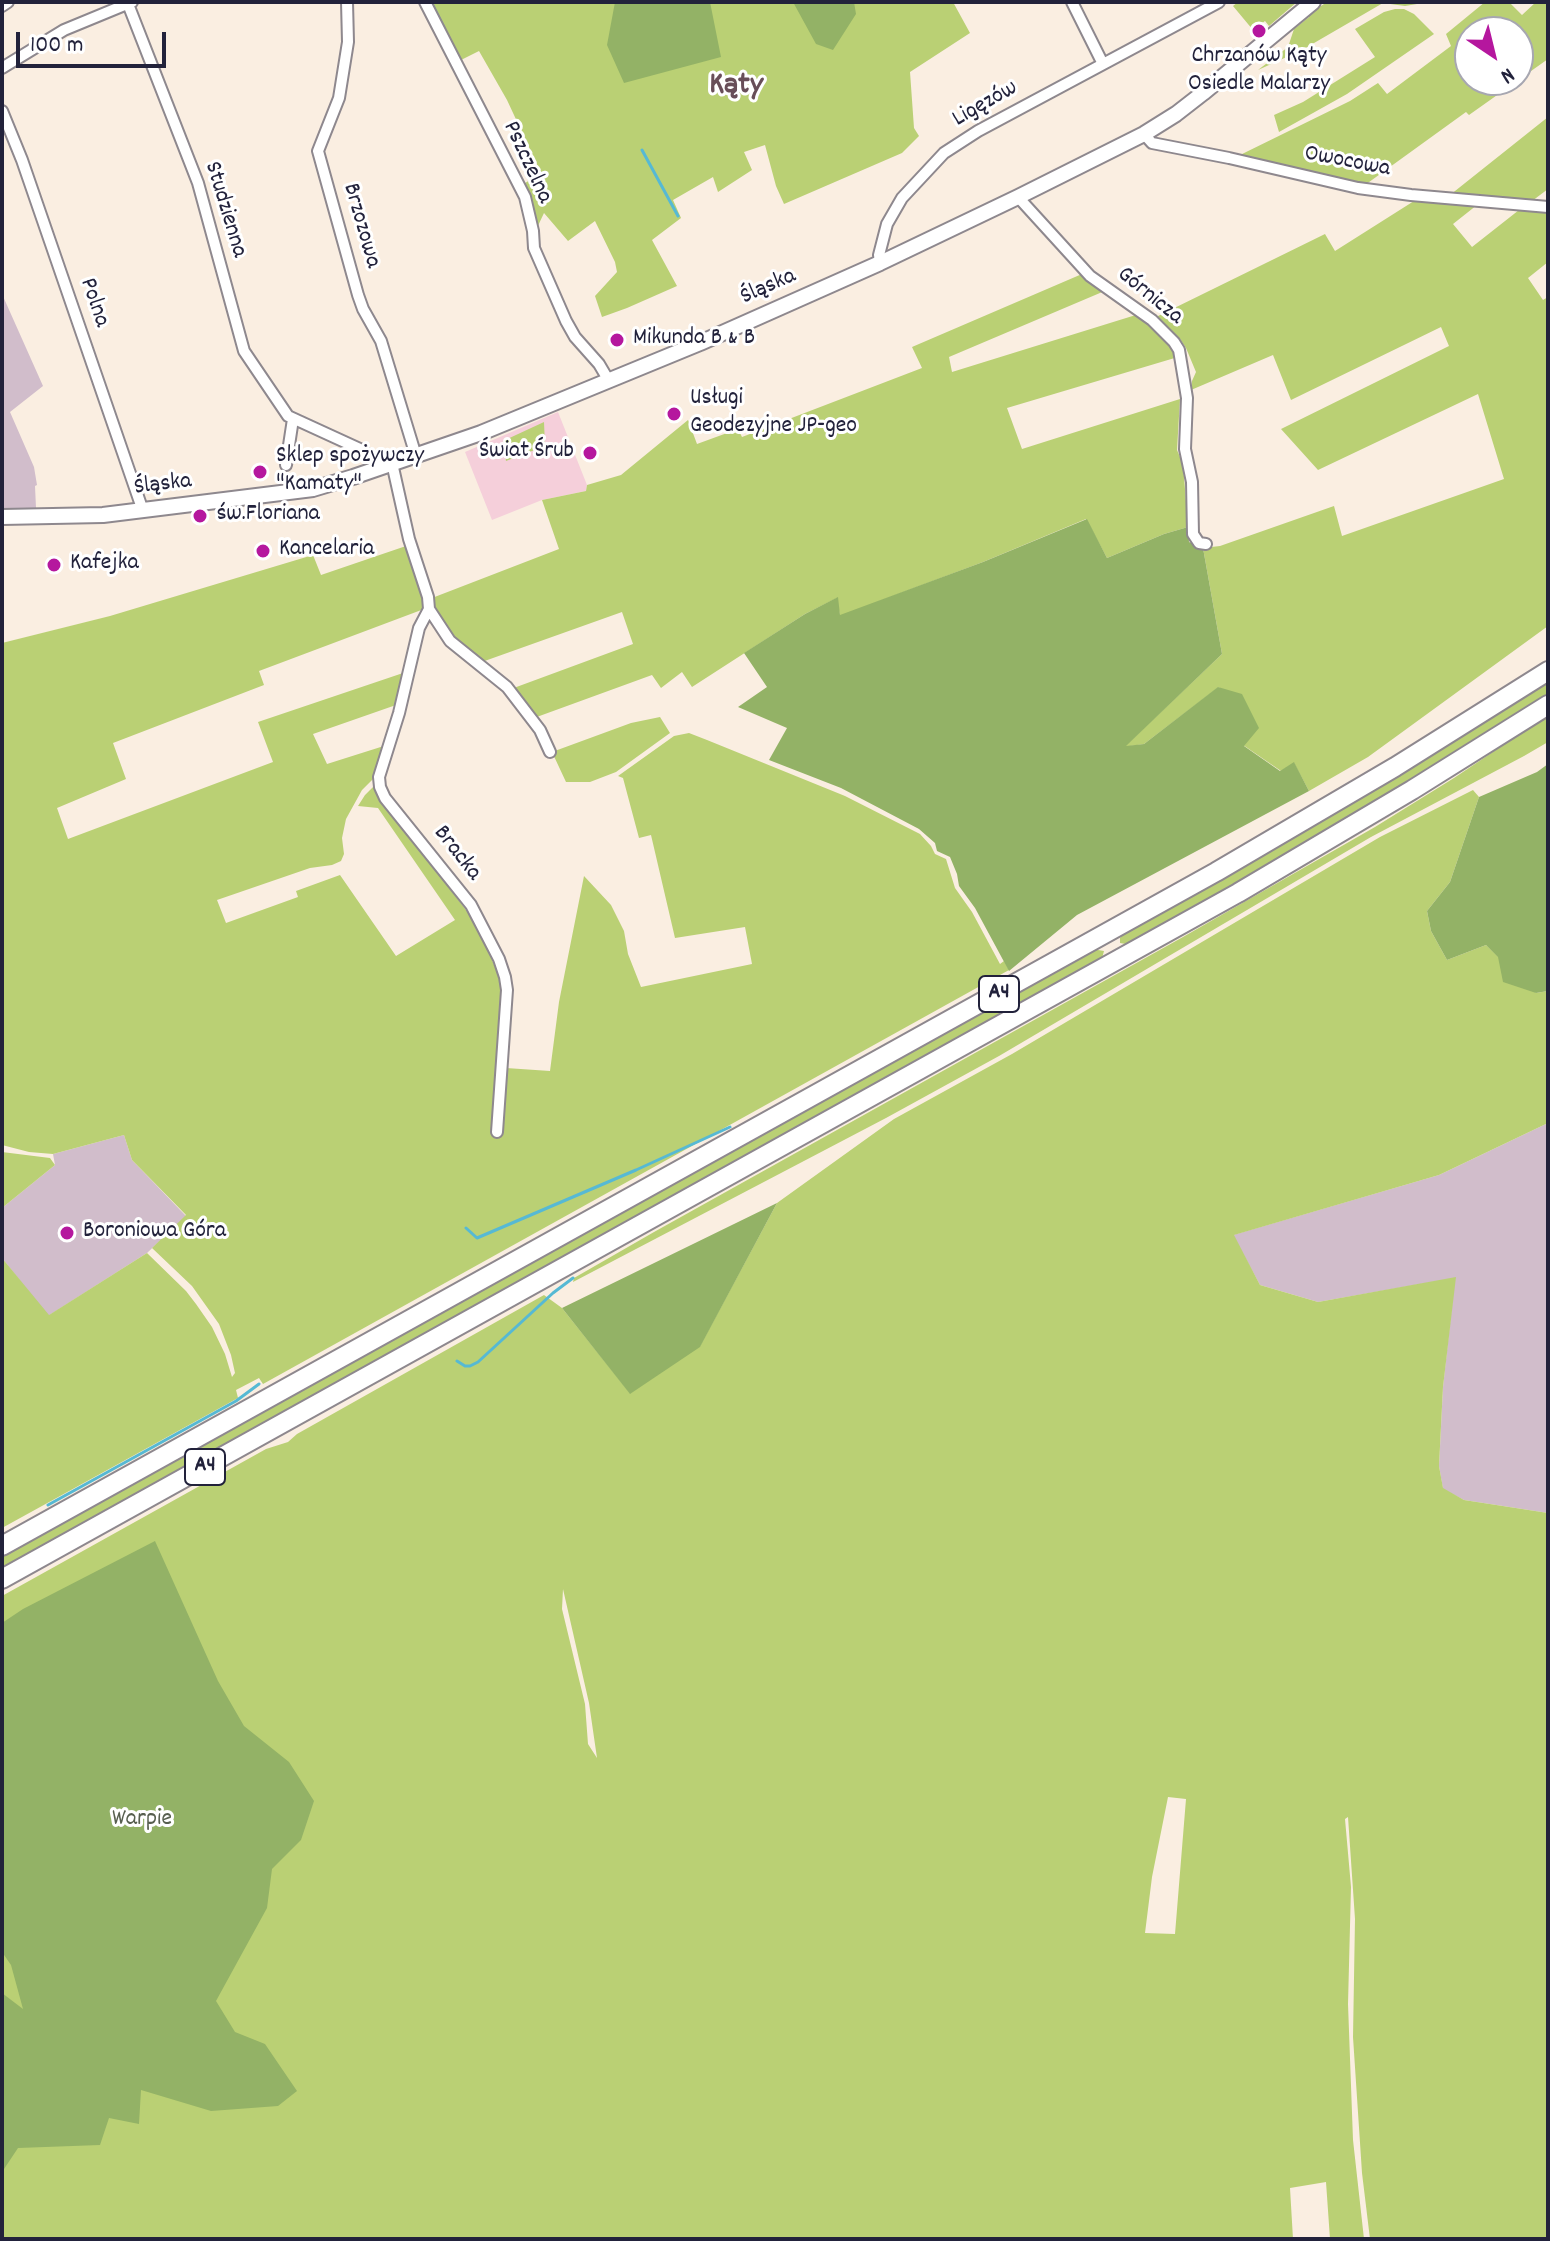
<!DOCTYPE html>
<meta charset="utf-8">
<style>
body{margin:0}
#map{position:relative;width:1550px;height:2241px;overflow:hidden;background:#faeee1;font-family:Dekko,sans-serif}
canvas{display:block}
.frame{position:absolute;inset:0;border:4px solid #22223b;pointer-events:none}
.north{position:absolute;left:1454px;top:16px;width:80px;height:80px;box-sizing:border-box;background:#fff;border:2px solid #a7a7b1;border-radius:50%;rotate:145deg;font-size:22px;font-weight:700;line-height:32px;text-align:center;color:#22223b}
.north::after{content:'';display:block;margin:auto;width:28px;height:36px;background:#b5179e;clip-path:polygon(50% 0,100% 100%,50% 72%,0 100%)}
.scale{position:absolute;left:16px;top:32px;width:150px;height:36px;box-sizing:border-box;border:4px solid #22223b;border-top:0;padding-left:10px;font-size:24px;line-height:28px;white-space:nowrap;color:#22223b;-webkit-text-stroke:6px #fff;paint-order:stroke}
</style>
<div id="map">
<canvas width="1550" height="2241"></canvas>
<div class="frame"></div>
<div class="north">N</div>
<div class="scale">100 m</div>
</div>
<script>
const g = document.querySelector('canvas').getContext('2d');
g.lineJoin = 'round';
function fillPath(path, color) { g.fillStyle = color; g.fill(path, 'evenodd'); }
const shape = rows => new Path2D(rows.map(r => 'M' + r).join(''));
function stroke(path, color, width, dash) { g.strokeStyle = color; g.lineWidth = width; g.lineCap = dash ? 'butt' : 'round'; g.setLineDash(dash || []); g.stroke(path); }
function drawText(font, color, halo, rows, align = 'center') {
  g.font = font + ' Dekko,sans-serif'; g.lineWidth = 6; g.setLineDash([]); g.textBaseline = 'middle'; g.strokeStyle = halo; g.fillStyle = color; for (const [text, x, y, turn = 0] of rows) {
    g.save(); g.translate(x, y); g.rotate((+turn || 0) * Math.PI / 180); g.textAlign = isNaN(turn) ? turn : align; if (halo) g.strokeText(text, 0, 0); g.fillText(text, 0, 0); g.restore();
  }
}
fillPath(shape([
 [558,412,587,485,586,491,542,500,492,520,465,452]
]), '#f5cfda');
fillPath(shape([
 [2,294,43,386,10,412,34,467,37,485,35,486,36,508,2,509],
 [1548,1123,1548,1513,1464,1500,1443,1489,1439,1466,1443,1387,1455,1278,1318,1302,1260,1285,1233,1235,1439,1175],
 [124,1135,132,1160,186,1216,147,1253,48,1316,2,1258,2,1208,55,1165,53,1154]
]), '#d1bdcb');
fillPath(shape([
 [428,2,953,2,970,33,910,72,914,128,919,136,902,153,784,204,776,186,765,145,744,152,752,170,718,192,713,177,673,200,681,218,652,240,677,286,627,308,602,317,595,296,617,272,615,262,595,221,568,241,544,213,536,230,522,185,541,173,507,100,479,51,459,61],
 [1238,2,1297,2,1269,26,1265,21,1253,30,1233,6],
 [1327,2,1419,2,1417,4,1405,6,1383,3,1302,50,1258,70,1288,47,1294,29,1309,17,1309,14],
 [1485,2,1509,2,1522,15,1536,2,1548,2,1548,59,1469,115,1466,112,1365,185,1238,156,1350,101,1378,83,1387,94,1451,46,1446,34],
 [1470,32,1518,32,1518,80,1470,80],
 [1395,9,1404,9,1414,14,1434,34,1347,94,1279,132,1274,115,1303,102,1375,57,1355,29,1384,12],
 [1548,117,1548,189,1532,201,1450,195],
 [1414,201,1477,205,1453,224,1472,247,1519,210,1548,213,1548,262,1528,278,1543,300,1548,297,1548,626,1368,757,1309,791,1294,763,1281,771,1243,745,1219,687,1144,744,1124,747,1222,654,1203,548,1220,546,1334,506,1342,536,1504,479,1478,394,1318,470,1281,429,1449,346,1441,327,1291,400,1273,355,1191,390,1192,381,1196,372,1186,348,1180,339,1154,318,1325,234,1335,251],
 [1082,274,1107,290,949,357,952,372,1139,314,1170,342,1178,357,1007,408,1022,449,1180,399,1177,450,1183,464,1188,527,1164,534,1107,558,1086,519,983,562,840,616,837,598,805,614,692,687,682,672,661,688,652,675,534,718,511,689,633,644,622,612,479,663,452,640,436,612,432,598,559,549,542,500,586,491,587,485,621,475,688,420,697,444,738,429,742,437,922,368,912,347],
 [544,422,545,446,506,461,503,441],
 [406,546,422,588,424,609,259,671,264,685,113,743,126,779,57,808,68,839,273,762,258,722,406,672,396,705,313,734,327,764,387,745,377,775,362,790,346,819,342,838,344,854,341,861,332,865,310,868,217,900,226,923,298,897,296,891,340,875,396,956,455,920,378,808,358,806,365,795,377,783,385,804,466,910,481,932,500,980,500,987,510,990,506,1068,550,1071,559,1002,584,876,611,905,624,931,628,954,641,987,752,964,745,927,675,938,651,835,639,838,623,778,618,776,674,736,689,733,707,740,845,796,920,834,931,846,935,854,946,859,955,888,972,912,1000,964,1004,961,1009,970,263,1384,259,1378,236,1390,238,1398,2,1528,2,1258,49,1315,147,1253,186,1291,196,1304,212,1327,225,1354,232,1377,235,1373,231,1355,219,1324,192,1286,152,1248,186,1215,132,1160,124,1135,53,1154,29,1152,2,1145,2,643,110,616,313,555,321,575],
 [1548,678,1548,696,1373,806,1131,945,1120,943,1120,938,1125,930],
 [1548,715,1548,742,1524,756,1371,837,999,1056,886,1118,573,1282,574,1278,654,1232,1183,937,1375,827,1454,778],
 [660,717,670,733,616,772,590,782,566,782,552,752,631,723],
 [1473,790,1479,797,1450,882,1427,911,1431,931,1447,960,1486,945,1536,993,1548,991,1548,1123,1439,1175,1234,1235,1260,1285,1318,1302,1456,1277,1443,1387,1439,1466,1443,1488,1464,1500,1548,1513,1548,2049,1546,2054,1548,2088,1548,2239,1370,2239,1362,2173,1353,2037,1355,1919,1348,1817,1345,1819,1351,1887,1348,2004,1353,2140,1364,2239,1330,2239,1326,2182,1290,2188,1293,2239,2,2239,2,1596,266,1449,288,1442,297,1434,544,1295,562,1308,630,1393,700,1346,777,1203,894,1119,1012,1054,1380,837],
 [563,1589,589,1703,597,1758,588,1744,585,1704,562,1609],
 [1168,1797,1186,1799,1175,1934,1145,1933,1152,1877],
 [1092,949,1104,951,1101,962,2,1570,2,1554],
 [2,1152,50,1158,55,1165,2,1208]
]), '#bad074');
fillPath(shape([
 [615,2,710,2,721,57,624,83,607,45],
 [793,2,854,2,856,14,833,50,816,44],
 [1087,519,1107,558,1164,534,1188,527,1189,542,1203,548,1222,654,1126,746,1144,744,1218,687,1242,694,1259,728,1244,746,1280,771,1294,762,1309,791,1077,915,1009,971,975,908,959,886,957,874,950,857,937,851,935,843,919,829,841,788,769,760,787,728,738,707,767,687,744,653,805,614,838,597,840,615,983,562],
 [1548,764,1548,991,1536,993,1503,982,1498,957,1486,945,1447,960,1431,931,1427,911,1450,882,1479,797,1537,772],
 [777,1203,700,1347,630,1394,562,1308],
 [155,1541,218,1681,244,1726,289,1762,314,1801,301,1840,272,1869,267,1908,216,2001,235,2032,265,2044,297,2091,278,2106,211,2111,141,2090,139,2124,109,2118,100,2145,18,2148,2,2172,2,1993,23,2009,11,1965,2,1952,2,1623,23,1609]
]), '#93b266');
stroke(shape([
 [431,2,444,28],
 [642,150,678,216],
 [466,1228,477,1238,636,1170,730,1127],
 [457,1361,465,1366,470,1366,478,1362,553,1293,573,1278],
 [48,1505,236,1401,259,1384]
]), '#56b9d4', 3);
const street = shape([
 [347,2,348,42,339,98,318,151,358,295,363,309,381,341,416,456],
 [425,2,525,197,533,231,534,248,566,321,575,337,599,364,609,381],
 [1072,2,1103,64],
 [128,4,198,183,244,351,288,416,360,449,377,461,381,468],
 [2,6,8,2],
 [2,68,64,30,132,2],
 [2,111,22,160,143,511],
 [1144,134,1152,143,1229,158,1358,188,1411,195,1548,207],
 [1018,197,1090,276,1152,320,1174,342,1179,350,1187,398,1185,449,1192,482,1193,534,1199,543,1206,544],
 [880,263,879,255,887,224,902,198,944,153,978,131,1219,2],
 [392,463,409,539,428,597,429,609,419,628,399,713,379,777,380,787,385,798,471,905,499,959,505,977,507,990,497,1132],
 [286,465,293,419],
 [429,609,450,641,507,687,540,730,550,752]
]);
const secondary = shape([
 [2,517,103,515,313,489,353,477,481,433,700,343,880,263,1018,197,1144,134,1176,114,1203,93,1313,2]
]);
const highway = shape([
 [2,1546,1216,872,1395,767,1548,671],
 [2,1579,1238,893,1412,790,1548,705]
]);
stroke(street, '#8e888e', 14);
stroke(secondary, '#8e888e', 18);
stroke(highway, '#8e888e', 22);
stroke(street, '#fff', 10);
stroke(secondary, '#fff', 14);
stroke(highway, '#fff', 18);
for (const [x, y, r, color] of [
 [1259,31,8,"#b5179e"],
 [617,340,8,"#b5179e"],
 [674,414,8,"#b5179e"],
 [590,453,8,"#b5179e"],
 [260,472,8,"#b5179e"],
 [200,516,8,"#b5179e"],
 [263,551,8,"#b5179e"],
 [54,565,8,"#b5179e"],
 [67,1233,8,"#b5179e"]
]) { const dot = new Path2D(); dot.arc(x, y, r, 0, 2 * Math.PI); g.fillStyle = color; g.fill(dot); stroke(dot, '#fff', 3); }
for (const [x, y, w] of [
 [999,994,40],
 [205,1467,40]
]) { const box = new Path2D(); box.roundRect(x - w / 2, y - 18, w, 36, 6); g.fillStyle = '#fff'; g.fill(box); stroke(box, '#22223b', 2); }
drawText('bold 22px', '#22223b', null, [
 ["A4",999,994],
 ["A4",205,1467]
]);
drawText('24px', '#22223b', '#fff', [
 ["Chrzanów Kąty",1259,58,"center"],
 ["Osiedle Malarzy",1259,86,"center"],
 ["Mikunda B & B",633,340],
 ["Usługi",690,400],
 ["Geodezyjne JP-geo",690,428],
 ["Świat Śrub",574,453,"right"],
 ["Sklep spożywczy",276,458],
 ["\"Kamaty\"",276,486],
 ["św.Floriana",216,516],
 ["Kancelaria",279,551],
 ["Kafejka",70,565],
 ["Boroniowa Góra",83,1233]
], 'left');
drawText('24px', '#22223b', '#fff', [
 ["Ligęzów",986,105,-30],
 ["Pszczelna",526,163,65],
 ["Owocowa",1347,163,11],
 ["Studzienna",224,210,73],
 ["Brzozowa",360,226,74],
 ["Śląska",769,288,-24],
 ["Górnicza",1149,297,39],
 ["Polna",93,303,71],
 ["Śląska",163,486,-7],
 ["Bracka",456,854,52]
]);
drawText('24px', '#575f4f', '#fff', [
 ["Warpie",142,1821]
]);
drawText('bold 32px', '#684e58', '#fff', [
 ["Kąty",736,88]
]);
</script>
